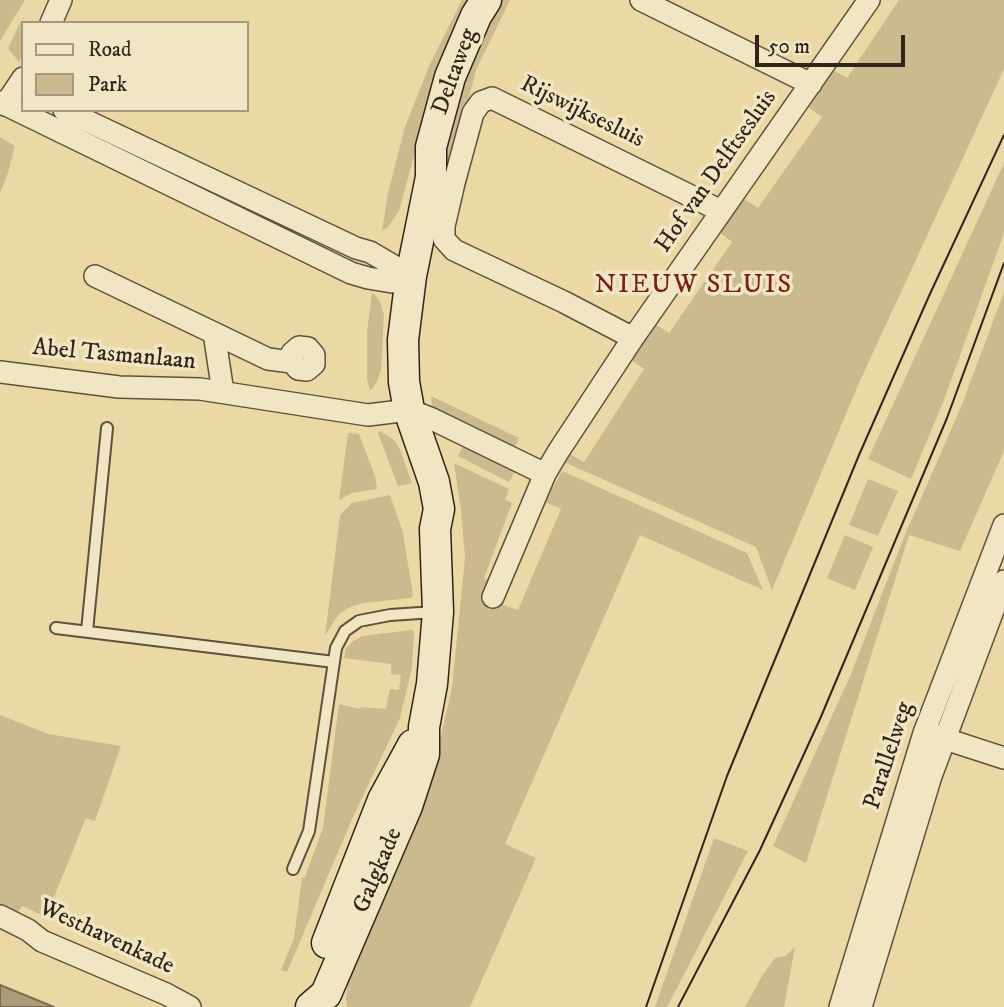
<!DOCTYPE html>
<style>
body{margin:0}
#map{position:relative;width:1004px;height:1007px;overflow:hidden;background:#ead9a5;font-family:"IM FELL DW Pica",serif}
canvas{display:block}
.legend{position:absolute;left:21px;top:21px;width:228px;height:91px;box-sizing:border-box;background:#f1e6c4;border:2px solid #a49880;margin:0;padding:9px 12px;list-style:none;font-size:21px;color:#31241a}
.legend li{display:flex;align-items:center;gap:14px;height:35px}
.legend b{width:35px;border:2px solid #a49880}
.scale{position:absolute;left:755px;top:35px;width:150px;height:32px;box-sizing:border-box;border:4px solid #31241a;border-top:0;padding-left:9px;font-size:21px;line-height:24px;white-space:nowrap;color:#31241a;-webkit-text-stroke:5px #f1e6c4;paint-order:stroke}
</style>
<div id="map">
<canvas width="1004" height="1007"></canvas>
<ul class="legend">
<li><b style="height:9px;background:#f1e6c4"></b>Road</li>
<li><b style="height:19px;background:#cbba8d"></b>Park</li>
</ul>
<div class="scale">50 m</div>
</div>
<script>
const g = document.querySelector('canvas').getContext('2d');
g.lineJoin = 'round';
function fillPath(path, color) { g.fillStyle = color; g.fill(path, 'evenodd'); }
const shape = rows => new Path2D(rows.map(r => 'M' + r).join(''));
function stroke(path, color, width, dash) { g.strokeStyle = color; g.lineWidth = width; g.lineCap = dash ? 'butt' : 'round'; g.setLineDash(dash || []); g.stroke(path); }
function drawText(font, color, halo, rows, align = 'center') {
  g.font = font + ' "IM FELL DW Pica",serif'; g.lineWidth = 7; g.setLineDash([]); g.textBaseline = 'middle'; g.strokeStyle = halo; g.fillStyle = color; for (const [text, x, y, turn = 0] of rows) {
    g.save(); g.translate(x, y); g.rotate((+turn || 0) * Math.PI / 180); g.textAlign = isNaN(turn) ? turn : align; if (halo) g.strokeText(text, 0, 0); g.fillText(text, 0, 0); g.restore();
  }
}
fillPath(shape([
 [0,0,25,0,0,41],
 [462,0,473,0,434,82,399,211,388,227,382,231,388,193,405,127,430,64],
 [498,0,510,0,476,70,427,263,419,349,420,383,410,383,421,241,472,47],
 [899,0,1004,0,1004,69,859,383,772,590,756,547,566,463,570,454,584,462,644,369,630,359,655,324,669,333,732,242,719,232,744,199,758,208,822,117,808,107,833,70,847,78],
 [21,21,25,23,23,23,23,54,19,62,8,48],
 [0,137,15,146,8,173,0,193],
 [1004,163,1004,233,944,400,911,479,868,459],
 [372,292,380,301,384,315,381,370,377,382,370,391,367,379,367,332],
 [1004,292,1004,451,960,551,909,535,806,863,773,846,851,674,904,537,961,407],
 [431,396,519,438,514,449,433,410],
 [380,431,394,440,400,449,412,483,398,486,378,433],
 [348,433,359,434,375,476,377,489,352,493,339,500],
 [463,446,515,471,509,482,458,456],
 [454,463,509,489,505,499,512,503,484,578,490,581,485,600,501,607,502,604,518,610,561,509,545,502,562,471,747,553,763,590,640,535,505,844,536,858,470,1007,347,1007,346,999,348,983,426,800,452,688,465,558,461,510],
 [868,479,898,491,878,536,849,525],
 [390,495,403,533,413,595,411,598,363,603,350,607,338,615,325,636,340,515,352,503],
 [845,535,873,547,855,590,827,578],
 [411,630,414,631,412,667,400,718,353,817,287,972,281,970,294,938,302,878,305,877,323,828,339,704,360,709,361,707,386,709,390,689,399,690,401,675,391,674,391,664,344,658,346,648,353,641,363,636],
 [0,715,48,734,121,746,95,821,86,818,46,917,22,906,17,914,0,906],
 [714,838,748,851,667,1007,655,1007],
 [795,947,784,1007,745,1007,762,976,775,958,785,956]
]), '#cbba8d');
const water = shape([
 [0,985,54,1007,0,1007,0,985]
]);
fillPath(water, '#ab9b76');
stroke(water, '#7a6b51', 2);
const service = shape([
 [56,628,334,662],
 [87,631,107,428],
 [293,869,309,831,336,648,345,631,359,621,390,615,435,612]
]);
const minor = shape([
 [641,0,811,84],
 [51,23,61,0],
 [0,102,351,273,368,278,392,282,411,276,370,252,356,248,64,110],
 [5,105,23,78],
 [95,276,214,333,223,392],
 [214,333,268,359,292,362,298,369,307,370,314,364,314,355,308,348,299,347,292,353,292,362],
 [633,338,564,302,454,250,444,239,444,226,454,183,473,113,481,102,492,98,721,211],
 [0,372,119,387,200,389,368,415,409,410,430,418,545,474],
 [493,597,545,474,558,452,633,338,869,0],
 [933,735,1004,758],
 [0,916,28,930,42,941,166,994,190,1007],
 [840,1007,924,733,1004,525],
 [861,1007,931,776,1004,581]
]);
const secondary = shape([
 [327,943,383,800,413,745],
 [311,1007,326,994,407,806,424,754,424,727,432,684,438,612,435,529,439,509,434,482,409,410,404,382,403,340,411,276,431,177,431,147,450,77,476,16,486,0]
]);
stroke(service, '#5f513d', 14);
stroke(minor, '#5f513d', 24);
stroke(secondary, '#31241a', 33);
stroke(service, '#f1e6c4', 10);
stroke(minor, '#f1e6c4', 21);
stroke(secondary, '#f1e6c4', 30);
stroke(shape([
 [646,1007,727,776,859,455,929,296,1004,135],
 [678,1007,760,850,820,719,947,418,1004,263]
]), '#31241a', 2);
drawText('24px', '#31241a', '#f1e6c4', [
 ["Deltaweg",456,72,-70],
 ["Rijswijksesluis",582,113,26],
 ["Hof van Delftsesluis",717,172,-55],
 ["Abel Tasmanlaan",114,356,5],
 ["Parallelweg",890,756,-72],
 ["Galgkade",379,871,-67],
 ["Westhavenkade",106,938,25]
]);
g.letterSpacing = '2px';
drawText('26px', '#7a1f14', '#f1e6c4', [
 ["NIEUW SLUIS",694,287]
]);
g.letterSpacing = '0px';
</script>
